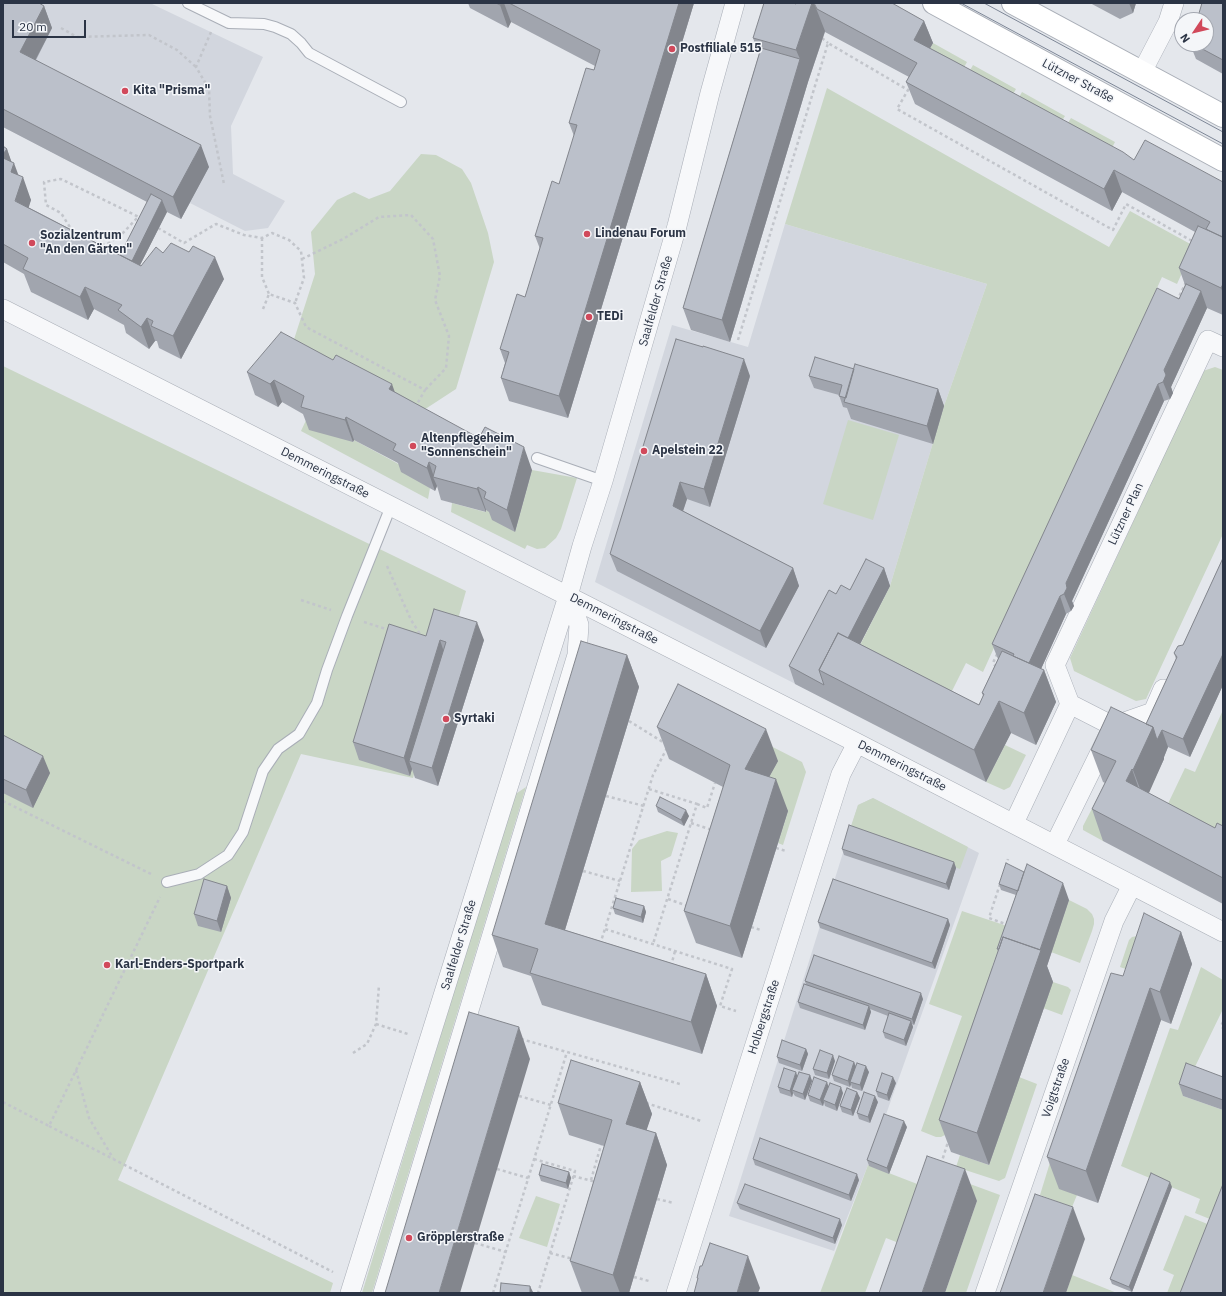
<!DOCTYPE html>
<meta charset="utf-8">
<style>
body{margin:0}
#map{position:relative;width:1226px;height:1296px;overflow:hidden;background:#e4e7ec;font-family:"IBM Plex Sans",sans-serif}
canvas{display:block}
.frame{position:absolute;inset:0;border:4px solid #2b3445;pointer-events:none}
.north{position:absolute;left:1174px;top:12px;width:40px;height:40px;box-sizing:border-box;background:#f4f6f9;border:1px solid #a4a8b1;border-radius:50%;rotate:235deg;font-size:11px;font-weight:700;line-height:16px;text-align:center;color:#2b3445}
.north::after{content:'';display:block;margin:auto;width:14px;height:18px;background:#d1495b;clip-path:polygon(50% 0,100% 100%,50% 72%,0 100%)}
.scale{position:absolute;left:12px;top:20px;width:74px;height:18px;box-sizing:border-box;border:2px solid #2b3445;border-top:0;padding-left:5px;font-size:12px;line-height:14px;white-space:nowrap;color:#2b3445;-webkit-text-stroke:3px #f4f6f9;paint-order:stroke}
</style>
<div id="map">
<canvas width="1226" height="1296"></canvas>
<div class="frame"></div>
<div class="north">N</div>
<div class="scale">20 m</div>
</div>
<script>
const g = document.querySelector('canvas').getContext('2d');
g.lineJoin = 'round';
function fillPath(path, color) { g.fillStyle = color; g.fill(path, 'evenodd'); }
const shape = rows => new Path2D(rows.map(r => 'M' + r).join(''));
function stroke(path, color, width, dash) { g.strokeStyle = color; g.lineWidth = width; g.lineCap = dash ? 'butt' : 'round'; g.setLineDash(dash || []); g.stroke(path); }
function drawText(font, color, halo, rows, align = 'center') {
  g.font = font + ' "IBM Plex Sans",sans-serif'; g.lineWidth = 3; g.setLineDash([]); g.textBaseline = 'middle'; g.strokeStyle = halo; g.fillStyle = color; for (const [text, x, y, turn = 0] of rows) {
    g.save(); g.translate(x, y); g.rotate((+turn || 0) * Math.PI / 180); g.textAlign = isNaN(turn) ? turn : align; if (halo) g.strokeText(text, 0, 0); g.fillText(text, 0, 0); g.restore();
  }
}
fillPath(shape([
 [3,3,150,3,263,57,231,126,233,174,285,201,268,228,245,231,190,203,181,219,3,127],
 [785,224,987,284,944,406,890,586,831,702,595,582,672,325,748,347],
 [873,798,979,853,868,1165,834,1251,729,1216,858,805]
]), '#d2d6de');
fillPath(shape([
 [933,43,967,62,957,80,922,63],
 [973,65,1016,89,1006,107,963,83],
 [827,88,1109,247,1130,211,1194,246,1177,284,1162,277,983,672,966,663,949,697,858,649,890,586,944,406,987,284,785,224],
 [1022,92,1065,116,1054,133,1012,110],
 [1071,118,1115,142,1105,161,1060,136],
 [421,154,436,155,462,169,471,183,488,233,494,262,456,389,410,419,289,355,315,274,311,232,337,200,354,192,369,199,390,191],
 [3,366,466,591,413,778,301,754,118,1180,333,1283,330,1293,3,1293],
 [1215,367,1223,370,1223,534,1146,699,1136,701,1074,671,1070,658,1203,371],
 [308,416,354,442,354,440,404,467,430,488,428,499,301,431],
 [848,420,899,435,873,520,823,504],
 [532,470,577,478,561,529,556,538,545,548,537,549,527,545,525,549,451,512,452,503,485,512,486,510,494,514,515,532],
 [1223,710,1223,839,1165,810,1185,768,1195,772],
 [761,741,802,762,806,772,783,845,778,843,788,811,756,801],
 [1005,745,1026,755,1010,787,1004,790,986,782],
 [526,787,372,1293,362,1293,514,795],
 [1100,793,1122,806,1103,841,1083,830,1083,826],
 [873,798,968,847,960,869,852,831,850,829,858,805],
 [667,831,678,833,671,856,661,861,662,891,631,892,632,849,639,840],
 [1069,900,1087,909,1092,914,1094,919,1094,924,1092,931,1080,963,1051,952],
 [962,911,1007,926,992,967,1005,972,947,1134,941,1137,936,1137,921,1131,962,1016,929,1004],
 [1137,936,1145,976,1120,967,1129,940,1132,937],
 [1201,967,1223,980,1223,1009,1191,1075,1183,1096,1223,1110,1223,1222,1222,1224,1195,1213,1200,1199,1121,1166,1170,1028,1178,1030],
 [1053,982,1068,987,1071,990,1062,1015,1043,1008],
 [1019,1077,1037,1084,1005,1178,999,1181,956,1167,960,1155,989,1165],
 [1052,1156,1077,1195,1072,1207,1040,1195],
 [868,1165,925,1187,904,1245,886,1238,865,1293,820,1293],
 [951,1177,1000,1195,966,1293,945,1293,977,1201],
 [536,1196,560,1204,547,1247,519,1238],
 [1185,1215,1220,1229,1194,1293,1167,1293,1174,1275,1163,1270],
 [1072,1275,1117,1293,1066,1293]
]), '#c9d6c5');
const service = shape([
 [188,3,229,23,264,24,275,27,291,34,301,43,309,53,401,102],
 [537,458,603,481],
 [167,882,199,874,228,855,243,832,263,771,278,749,299,734,317,703,327,670,347,616,391,506]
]);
const minor = shape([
 [1142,72,1168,22,1174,3],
 [3,309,857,743,1223,932],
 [1113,726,1070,704,1055,665,1208,340,1223,347],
 [1014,823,1070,704],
 [1055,844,1113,726,1153,712,1163,689],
 [350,1293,568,596,582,546,603,481,677,226,710,93,735,3],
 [383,1293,577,655,579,625,574,610,568,596],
 [676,1293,841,774,857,743],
 [985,1293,1114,921,1132,885]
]);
const secondary = shape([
 [934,3,1223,160],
 [1013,3,1223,116]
]);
stroke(service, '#a9aeb7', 12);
stroke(minor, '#a9aeb7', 20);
stroke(secondary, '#a9aeb7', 24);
stroke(shape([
 [61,28,77,37,149,35,177,50,196,67],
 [211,32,196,67,209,89,210,116,224,184],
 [822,38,828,43],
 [158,228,184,243,216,224,244,235,262,238,272,233,289,240,301,251,304,278,295,303],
 [73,232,61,213,46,205,44,182,61,179,141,218],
 [262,238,262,277,269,294],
 [96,244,106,245,122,234,138,217],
 [302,259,343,239,379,217,411,215,433,239,440,276,435,300,449,336,446,368,425,390],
 [1176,298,1178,299,1186,282],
 [263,309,269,294,295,303,306,327,425,390,416,406],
 [738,340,828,43,908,90,897,109,1113,230,1126,204,1194,242],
 [387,566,411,620,422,637],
 [301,600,331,610],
 [364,622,389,630],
 [996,667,993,663,998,652],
 [629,721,666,744],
 [667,748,653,775,605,929,732,969,720,1006,736,1011],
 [649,789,697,804,653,944],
 [606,796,644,806],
 [3,801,151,874],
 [697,804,707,808,715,783],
 [691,823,712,830],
 [776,848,786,851],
 [1006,866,1008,859],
 [583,871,620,881],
 [1000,884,989,918,1008,925],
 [668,899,688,906],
 [751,927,761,930],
 [600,944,605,929],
 [671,966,675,951],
 [1223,1022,1221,1026,1223,1028],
 [376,1024,408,1034],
 [521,1039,680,1084],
 [353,1053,367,1044,376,1024,379,985],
 [76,1070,89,1118,113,1158],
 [519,1096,551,1105],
 [3,1102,49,1126,160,897],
 [646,1103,701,1121],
 [49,1126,333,1272],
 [534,1159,575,1171,538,1293],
 [941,1164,948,1142],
 [497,1169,528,1178],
 [573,1176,596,1182],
 [591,1180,601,1145],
 [657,1199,674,1203],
 [475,1243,506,1252],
 [550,1253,573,1259],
 [634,1277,649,1281],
 [493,1293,567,1052]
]), '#c2c5cb', 2.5, [3, 3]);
stroke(service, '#f7f8fa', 10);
stroke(minor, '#f7f8fa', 19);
stroke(secondary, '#fff', 22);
stroke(shape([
 [961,3,1223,144],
 [984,3,1223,132]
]), '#7d8696', 1);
fillPath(shape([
 [3,3,44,6,52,28,36,60,209,167,181,219,167,212,140,265,141,266,163,253,224,279,181,359,159,348,157,341,155,341,149,349,126,333,124,325,94,309,88,320,31,292,24,274,3,262,3,146,7,149,11,162,31,200,28,207,120,255,147,202,3,127],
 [468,3,694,3,568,418,509,401,501,378,505,363,500,349,525,297,540,249,535,236,559,184,574,136,569,123,594,70,595,66,511,22,508,28,470,8],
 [1090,3,1136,3,1133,13,1120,19],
 [1223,3,1223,74,1196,59,1190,44,1206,44],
 [796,4,924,21,933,43,930,48,1134,160,1223,182,1223,315,1207,308,1171,387,1173,393,1170,399,1164,401,1072,601,1074,606,1071,611,1066,614,1041,669,1044,670,1056,702,1036,745,1011,733,986,782,795,684,789,666,836,594,850,590,884,568,890,586,860,644,979,705,983,696,982,693,998,659,992,644,1179,299,1185,285,1179,268,1195,232,1122,192,1112,211,915,104,906,82,909,77,825,32,808,82,730,342,691,330,683,308,759,54,753,38],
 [854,369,938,389,944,406,933,444,851,419,847,408,843,407,839,395,814,388,809,376],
 [247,372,395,392,532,470,515,532,492,520,489,512,486,510,486,512,441,500,437,486,435,491,401,472,398,463,354,440,353,442,309,430,303,414,282,402,278,407,255,395],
 [750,376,710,507,687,499,683,511,793,568,799,586,766,648,617,571,610,554],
 [1223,558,1223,685,1190,757,1168,747,1164,757,1164,759,1148,793,1215,828,1223,826,1223,904,1103,841,1092,809,1105,783,1103,782,1091,750,1146,724,1176,659,1174,653,1183,645],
 [426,636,484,640,438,786,415,778,412,769,410,776,359,760,353,742],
 [627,655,639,687,565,930,706,974,717,1006,702,1054,542,1005,531,976,503,967,492,935],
 [657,727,778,761,769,777,788,811,742,958,696,943,684,911,723,787,669,759],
 [3,735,50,773,33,808,3,793],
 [656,806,689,816,684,826,658,812],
 [842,849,954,862,956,868,949,890,844,855],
 [999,884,1069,900,1047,966,1053,982,989,1165,951,1152,939,1120,998,951,997,949,1016,895,1001,890],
 [227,886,231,898,221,932,198,926,194,914],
 [644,906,646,912,643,923,615,914,613,908],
 [948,919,950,925,935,969,820,928,818,922],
 [1181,932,1192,964,1171,1024,1161,1020,1098,1203,1059,1189,1047,1157,1123,976],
 [805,981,923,999,914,1025,912,1024,913,1027,906,1046,885,1038,883,1032,888,1016,870,1009,871,1012,865,1030,800,1008,798,1002,806,985],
 [806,1049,808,1054,802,1071,779,1063,777,1057],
 [835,1061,829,1079,815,1075,813,1069],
 [854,1062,856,1066,869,1072,862,1091,852,1088,851,1084,850,1087,834,1081,832,1075],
 [810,1075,812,1081,805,1100,795,1096,793,1093,792,1097,780,1093,778,1087,798,1076],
 [1223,1077,1223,1110,1183,1096,1179,1084],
 [640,1082,652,1114,646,1130,656,1133,667,1165,629,1293,582,1293,570,1261,604,1146,569,1135,558,1103],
 [896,1083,889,1101,878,1097,876,1091],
 [828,1086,843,1093,837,1111,825,1106,824,1102,823,1106,810,1101,808,1095],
 [857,1092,860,1098,853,1116,842,1112,840,1106],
 [878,1102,870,1123,859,1119,857,1113],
 [907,1127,889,1174,869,1166,867,1160],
 [753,1159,859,1180,851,1201,755,1165],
 [569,1172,571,1178,568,1189,541,1181,539,1175],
 [1172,1187,1132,1292,1112,1284,1110,1279],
 [737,1203,842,1225,835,1244,740,1209]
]), '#a1a5ae');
fillPath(shape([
 [501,3,504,3,511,22,508,28,500,5],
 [679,3,694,3,568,418,559,396],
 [812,3,814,3,825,31,808,82,730,342,722,320,800,59,796,50],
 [1129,3,1136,3,1133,13],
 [44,6,52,28,28,74,20,52],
 [924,21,933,43,922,63,914,40],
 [201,145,209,167,181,219,173,197],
 [7,149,13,166,14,163,21,182,23,177,31,200,24,223,3,163,3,154],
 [1114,170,1122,192,1112,211,1104,189],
 [162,200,167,212,133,279,128,268],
 [215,257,224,279,181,359,173,336],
 [1223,284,1223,293,1221,288],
 [85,287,94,309,88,320,80,297],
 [1201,291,1207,308,1171,387,1173,393,1170,399,1163,382,1164,370],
 [147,318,155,341,149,349,141,327],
 [744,359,750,376,710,507,704,489],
 [274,380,282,402,278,407,270,384],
 [392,384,400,407,389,389],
 [1158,384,1164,401,1072,601,1074,606,1071,611,1064,594,1066,583],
 [938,389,944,406,933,444,927,426],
 [346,417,354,440,353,442,345,420],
 [524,447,532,470,515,532,507,510],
 [429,462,434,477,433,477,437,486,435,491,427,468],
 [680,482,687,499,679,523,673,506],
 [478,487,486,510,486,512,477,489],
 [793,568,799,586,766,648,760,631],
 [884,568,890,586,841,681,829,675],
 [1060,596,1066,614,1031,691,1024,673],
 [477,622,484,640,438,786,432,768],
 [440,640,446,658,409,761,412,769,410,776,404,758],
 [1223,654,1223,685,1190,757,1183,739],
 [627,655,639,687,557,956,545,924],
 [1044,670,1056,702,1036,745,1024,713],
 [999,701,1011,733,986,782,974,750],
 [1153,727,1162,730,1168,747,1164,757,1164,759,1145,802,1133,770],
 [766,729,778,761,756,801,745,769],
 [43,756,50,773,33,808,26,790],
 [1132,769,1143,801,1126,781],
 [776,779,788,811,742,958,730,926],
 [686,810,689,816,684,826,681,820],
 [954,862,956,868,949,890,946,884],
 [1063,883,1069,900,1047,966,1053,982,989,1165,977,1133],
 [227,886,231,898,221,932,217,921],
 [644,906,646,912,643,923,641,917],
 [948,919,950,925,935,969,932,963],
 [1181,932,1192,964,1171,1024,1160,992],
 [706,974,717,1006,702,1054,691,1022],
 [1150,988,1161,1020,1098,1203,1086,1171],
 [921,993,923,999,914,1025,912,1019],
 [869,1006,871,1012,865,1030,863,1025],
 [911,1021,913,1027,906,1046,904,1040],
 [519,1027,530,1059,460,1293,439,1293],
 [806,1049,808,1054,802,1071,800,1065],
 [833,1055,835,1061,829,1079,827,1073],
 [854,1062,856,1068,850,1082,851,1084,850,1087,848,1081],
 [866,1066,869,1072,862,1091,860,1085],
 [796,1072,798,1078,792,1090,793,1093,792,1097,790,1091],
 [810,1075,812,1081,805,1100,803,1094],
 [893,1077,896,1083,889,1101,887,1095],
 [640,1082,652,1114,638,1156,626,1124],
 [827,1082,829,1088,823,1100,824,1102,823,1106,820,1100],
 [841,1087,843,1093,837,1111,835,1105],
 [857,1092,860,1098,853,1116,851,1110],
 [875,1096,878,1102,870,1123,868,1117],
 [904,1121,907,1127,889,1174,887,1168],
 [656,1133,667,1165,629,1293,620,1293,613,1275],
 [965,1169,977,1201,945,1293,922,1293],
 [569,1172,571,1178,568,1189,566,1183],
 [857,1174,859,1180,851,1201,849,1195],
 [1170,1182,1172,1187,1132,1292,1129,1287],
 [1073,1207,1085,1239,1066,1293,1043,1293],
 [840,1219,842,1225,835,1244,833,1238],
 [748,1256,760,1288,758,1293,737,1293],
 [530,1286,533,1292,532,1293,530,1293]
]), '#83868d');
const building = shape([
 [3,3,39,3,44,6,20,52,201,145,173,197,3,109,3,3],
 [496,3,501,3,500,5,496,3],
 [509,3,679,3,559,396,501,378,509,352,500,349,517,294,525,297,543,238,535,236,552,181,559,184,577,125,569,123,586,68,594,70,600,50,509,3],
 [764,3,793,3,796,4,796,3,812,3,796,50,753,38,764,3],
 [814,3,892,3,924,21,914,40,954,61,1123,152,1134,160,1145,140,1223,182,1223,236,1222,237,1206,229,1210,222,1114,170,1104,189,906,82,917,63,817,9,814,3],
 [1202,3,1223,3,1223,60,1193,44,1206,44,1206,20,1197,20,1202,3],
 [761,48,800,59,722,320,683,308,761,48],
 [3,146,7,149,3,154,3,146],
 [3,158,14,163,11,172,23,177,15,201,141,266,156,247,163,253,171,243,189,252,193,246,215,257,173,336,151,326,153,321,147,318,141,327,118,310,122,305,85,287,80,297,23,269,28,258,3,244,3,158],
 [151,194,162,200,132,261,120,255,151,194],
 [1198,226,1223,237,1223,284,1221,288,1179,268,1198,226],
 [1186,284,1201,291,1164,370,1166,375,1163,382,1158,384,1066,583,1067,588,1064,594,1060,596,1029,663,1013,656,1014,654,992,644,1157,288,1179,299,1186,284],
 [281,332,333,360,336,355,392,384,389,389,479,438,485,427,524,447,507,510,484,498,486,492,478,487,477,489,433,477,436,466,429,462,427,468,393,450,396,444,346,417,345,420,301,407,304,396,274,380,270,384,247,372,281,332],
 [676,339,703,347,703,346,744,359,704,489,680,482,673,506,793,568,760,631,610,554,676,339],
 [815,357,854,369,846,398,839,396,842,385,809,376,815,357],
 [855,364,938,389,927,426,844,402,855,364],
 [1223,558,1223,654,1183,739,1162,730,1157,740,1153,727,1146,724,1177,657,1174,653,1178,646,1183,645,1223,558],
 [866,559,884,568,848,638,838,633,819,670,824,685,789,666,829,590,836,594,841,585,850,590,866,559],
 [434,609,477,622,432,768,409,761,446,642,440,640,404,758,353,742,389,624,426,636,434,609],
 [838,633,979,705,984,694,982,693,1002,651,1044,670,1024,713,999,701,974,750,819,670,838,633],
 [581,641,627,655,545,924,706,974,691,1022,530,973,538,949,492,935,581,641],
 [678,684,766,729,745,769,776,779,730,926,684,911,730,765,657,727,678,684],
 [1111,707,1153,727,1133,770,1132,769,1126,781,1215,828,1217,823,1223,826,1223,878,1092,809,1116,761,1091,750,1111,707],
 [3,735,43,756,26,790,3,779,3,735],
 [660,797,686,810,681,820,656,806,660,797],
 [849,825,954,862,946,884,842,849,849,825],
 [1006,863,1024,872,1018,891,999,884,1006,863],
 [1027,864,1063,883,1040,950,1003,937,999,949,997,949,1027,864],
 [204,879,227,886,217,921,194,914,204,879],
 [833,879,948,919,932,963,818,922,833,879],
 [616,898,644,906,641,917,613,908,616,898],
 [1144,913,1181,932,1160,992,1150,988,1086,1171,1047,1157,1111,973,1123,976,1144,913],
 [1003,937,1041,950,977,1133,939,1120,1003,937],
 [814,955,921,993,912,1019,805,981,814,955],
 [804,984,869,1006,863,1025,798,1002,804,984],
 [469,1012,519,1027,439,1293,385,1293,469,1012],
 [889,1013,911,1021,904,1040,883,1032,889,1013],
 [782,1040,806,1049,800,1065,777,1057,782,1040],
 [820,1050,833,1055,827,1073,813,1069,820,1050],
 [839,1056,854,1062,848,1081,832,1075,839,1056],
 [571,1060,640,1082,626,1124,656,1133,613,1275,570,1261,612,1120,558,1103,571,1060],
 [857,1063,866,1066,860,1085,850,1082,857,1063],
 [1186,1063,1223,1077,1223,1100,1179,1084,1186,1063],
 [784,1068,796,1072,790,1091,778,1087,784,1068],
 [799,1072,810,1075,803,1094,792,1090,799,1072],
 [882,1073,893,1077,887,1095,876,1091,882,1073],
 [814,1077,827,1082,820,1100,808,1095,814,1077],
 [830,1083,841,1087,835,1105,823,1100,830,1083],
 [847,1088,857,1092,851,1110,840,1106,847,1088],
 [864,1092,875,1096,868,1117,857,1113,864,1092],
 [884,1114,904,1121,887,1168,867,1160,884,1114],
 [760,1138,857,1174,849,1195,753,1159,760,1138],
 [927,1156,965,1169,922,1293,879,1293,927,1156],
 [542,1164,569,1172,566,1183,539,1175,542,1164],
 [1151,1173,1170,1182,1129,1287,1110,1279,1151,1173],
 [745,1184,840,1219,833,1238,737,1203,745,1184],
 [1223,1184,1223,1293,1180,1293,1223,1184],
 [1035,1194,1073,1207,1043,1293,1000,1293,1035,1194],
 [710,1243,748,1256,737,1293,694,1293,698,1278,697,1278,700,1266,702,1266,710,1243],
 [501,1283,530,1286,530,1293,500,1293,501,1283]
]);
fillPath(building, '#bbc0ca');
stroke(building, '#83868d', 1);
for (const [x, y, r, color] of [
 [672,49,4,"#d1495b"],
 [125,91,4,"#d1495b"],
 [587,234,4,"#d1495b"],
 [32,243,4,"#d1495b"],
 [589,317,4,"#d1495b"],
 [413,446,4,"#d1495b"],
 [644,451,4,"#d1495b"],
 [446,719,4,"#d1495b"],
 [107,965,4,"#d1495b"],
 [409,1238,4,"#d1495b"]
]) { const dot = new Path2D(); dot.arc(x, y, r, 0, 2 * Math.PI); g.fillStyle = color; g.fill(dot); stroke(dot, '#f4f6f9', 1.5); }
drawText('bold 12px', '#2b3445', '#f4f6f9', [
 ["Postfiliale 515",680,49],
 ["Kita \"Prisma\"",133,91],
 ["Lindenau Forum",595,234],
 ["Sozialzentrum",40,236],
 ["\"An den Gärten\"",40,250],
 ["TEDi",597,317],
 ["Altenpflegeheim",421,439],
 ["\"Sonnenschein\"",421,453],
 ["Apelstein 22",652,451],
 ["Syrtaki",454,719],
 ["Karl-Enders-Sportpark",115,965],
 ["Gröpplerstraße",417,1238]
], 'left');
drawText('12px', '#2b3445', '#f4f6f9', [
 ["Lützner Straße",1078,81,28],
 ["Saalfelder Straße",656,301,-74],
 ["Demmeringstraße",325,473,27],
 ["Lützner Plan",1126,514,-65],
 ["Demmeringstraße",614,619,27],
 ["Demmeringstraße",902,766,27],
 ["Saalfelder Straße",459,945,-73],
 ["Holbergstraße",764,1017,-72],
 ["Voigtstraße",1056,1088,-71]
]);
</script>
